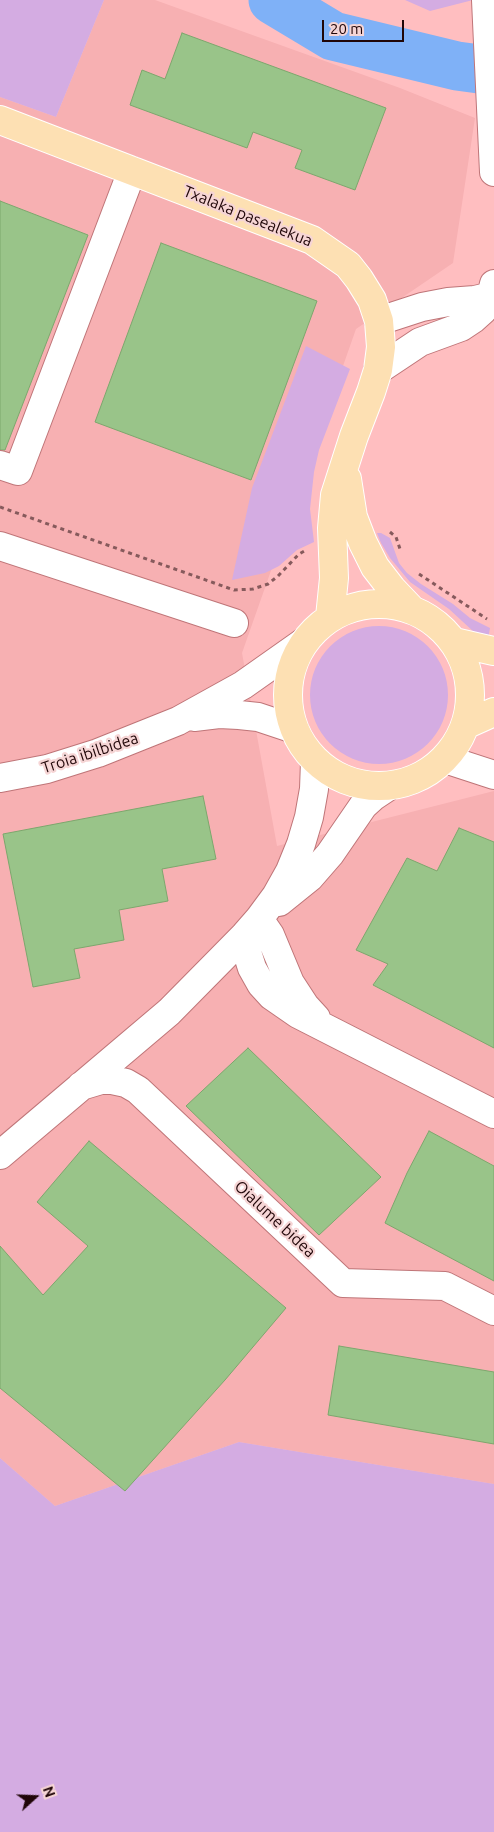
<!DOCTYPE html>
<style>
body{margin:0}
#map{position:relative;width:494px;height:1832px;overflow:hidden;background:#ffbec0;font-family:Ubuntu,sans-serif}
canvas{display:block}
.north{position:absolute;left:10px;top:1772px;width:50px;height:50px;-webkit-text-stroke:4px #f6d5d5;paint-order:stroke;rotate:70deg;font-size:14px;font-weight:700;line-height:20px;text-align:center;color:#200608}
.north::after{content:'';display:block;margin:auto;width:18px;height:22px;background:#200608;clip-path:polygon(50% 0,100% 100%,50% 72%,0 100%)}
.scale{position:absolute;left:322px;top:20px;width:82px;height:22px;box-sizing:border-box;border:2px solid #200608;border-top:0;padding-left:6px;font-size:15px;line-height:18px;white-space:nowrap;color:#200608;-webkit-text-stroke:4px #f6d5d5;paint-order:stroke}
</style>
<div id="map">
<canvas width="494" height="1832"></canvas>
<div class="north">N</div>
<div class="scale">20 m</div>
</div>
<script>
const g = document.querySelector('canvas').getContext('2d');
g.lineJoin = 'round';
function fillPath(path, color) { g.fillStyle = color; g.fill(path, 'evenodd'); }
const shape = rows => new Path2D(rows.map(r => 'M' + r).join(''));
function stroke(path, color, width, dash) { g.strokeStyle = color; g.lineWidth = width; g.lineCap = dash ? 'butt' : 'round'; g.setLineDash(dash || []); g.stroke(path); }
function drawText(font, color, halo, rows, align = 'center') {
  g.font = font + ' Ubuntu,sans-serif'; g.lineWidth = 4.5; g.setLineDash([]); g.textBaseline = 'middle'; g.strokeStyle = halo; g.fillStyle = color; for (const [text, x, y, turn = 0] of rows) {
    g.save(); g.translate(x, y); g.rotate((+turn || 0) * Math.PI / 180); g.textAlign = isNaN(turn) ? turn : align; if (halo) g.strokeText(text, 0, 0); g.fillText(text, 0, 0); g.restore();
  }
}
fillPath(shape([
 [104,0,155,0,400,88,475,118,453,263,356,329,242,653,277,846,494,791,494,1484,239,1442,55,1506,0,1458,0,97,56,117]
]), '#f7b0b2');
fillPath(shape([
 [0,0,104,0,56,117,0,97],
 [405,0,473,0,430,11],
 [306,346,350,369,319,450,314,472,310,509,314,542,297,550,279,566,265,573,232,580,252,488],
 [377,533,381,533,390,538,399,563,407,573,421,584,453,604,470,618,490,628,488,639,475,633,449,609,410,582,390,558,381,543],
 '310 695a69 69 0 1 1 138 0a69 69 0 1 1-138 0Z',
 [239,1442,494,1484,494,1832,0,1832,0,1458,55,1506]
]), '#d4ace2');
stroke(shape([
 [273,0,333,36,457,66,494,71]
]), '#7fb1f7', 49);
const building = shape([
 [182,33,386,108,355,190,295,168,302,150,253,132,247,148,130,105,142,70,165,79,182,33],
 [0,201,88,235,5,450,0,450,0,201],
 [161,243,317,301,251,480,95,422,161,243],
 [203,796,216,859,162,869,168,901,119,910,124,940,74,949,80,978,33,987,3,834,203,796],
 [459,828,494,842,494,1048,373,985,388,964,356,950,407,858,437,871,459,828],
 [248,1048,381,1177,319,1235,186,1106,248,1048],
 [429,1131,494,1166,494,1281,385,1223,407,1173,429,1131],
 [89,1141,286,1308,225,1380,125,1491,0,1388,0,1246,43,1295,88,1246,37,1202,89,1141],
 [339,1346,494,1372,494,1444,328,1415,339,1346]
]);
fillPath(building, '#99c489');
stroke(building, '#7da76d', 1);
const minor = shape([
 [486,0,494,172],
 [379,321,422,307,448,302,475,300,492,296],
 [378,370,420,342,461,327,473,319,483,310,489,303,494,284],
 [0,465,18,471,132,171],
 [0,546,234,623],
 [194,717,219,714,239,715,258,717,294,729],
 [445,759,494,775],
 [0,778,47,769,98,753,178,721,243,685,304,642],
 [279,902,310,877,330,854,363,806,374,796,389,786],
 [259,919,270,935,290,983,305,1006,316,1018],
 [245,935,247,952,252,968,261,984,272,996,298,1014,494,1114],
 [81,1086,101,1080,112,1080,126,1083,138,1090,343,1283,445,1286,494,1311],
 [0,1155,169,1012,245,935,259,919,276,896,290,871,301,844,309,817,314,789,315,761]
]);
const major = shape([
 [0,120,312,240,348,265,359,279,372,300,379,321,381,347,378,370,371,392,354,436,335,495,332,528,334,578,330,617],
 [347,479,353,517,363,543,375,567,392,589,411,609],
 '288 695a91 91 0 1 1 182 0a91 91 0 1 1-182 0Z',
 [454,642,494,651],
 [465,725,494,712]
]);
stroke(minor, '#bf7578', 30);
stroke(major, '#fff', 30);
stroke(shape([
 [0,507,234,590,253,589,268,584,278,576,299,554,306,550],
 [390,532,396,537,401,552],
 [419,574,487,619]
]), '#865a5c', 3, [4, 4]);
stroke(minor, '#fff', 28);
stroke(major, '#fde0b3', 28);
drawText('16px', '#200608', '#f6d5d5', [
 ["Txalaka pasealekua",248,216,22],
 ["Troia ibilbidea",90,753,-18],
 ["Oialume bidea",275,1219,43]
]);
</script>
